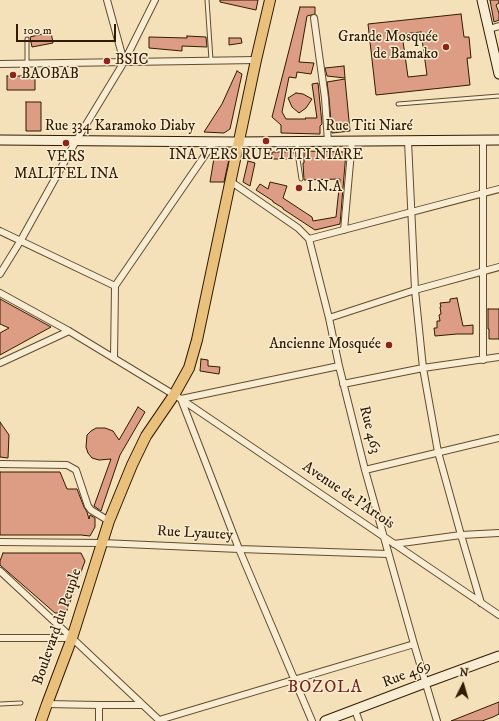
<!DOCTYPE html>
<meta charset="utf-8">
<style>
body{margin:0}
#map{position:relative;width:499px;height:721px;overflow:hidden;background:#f4e1ba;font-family:"IM FELL DW Pica",serif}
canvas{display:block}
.north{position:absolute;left:443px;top:665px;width:40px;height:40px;-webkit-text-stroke:3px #f8ecd2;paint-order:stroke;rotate:5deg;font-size:11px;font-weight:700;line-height:16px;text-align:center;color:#311b00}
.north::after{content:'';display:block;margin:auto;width:14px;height:18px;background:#311b00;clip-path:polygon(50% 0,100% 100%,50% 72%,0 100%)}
.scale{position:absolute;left:16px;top:24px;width:100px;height:18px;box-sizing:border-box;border:2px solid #311b00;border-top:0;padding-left:5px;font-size:12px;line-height:14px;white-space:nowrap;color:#311b00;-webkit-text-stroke:3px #f8ecd2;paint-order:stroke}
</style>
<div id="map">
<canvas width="499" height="721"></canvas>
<div class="north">N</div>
<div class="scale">100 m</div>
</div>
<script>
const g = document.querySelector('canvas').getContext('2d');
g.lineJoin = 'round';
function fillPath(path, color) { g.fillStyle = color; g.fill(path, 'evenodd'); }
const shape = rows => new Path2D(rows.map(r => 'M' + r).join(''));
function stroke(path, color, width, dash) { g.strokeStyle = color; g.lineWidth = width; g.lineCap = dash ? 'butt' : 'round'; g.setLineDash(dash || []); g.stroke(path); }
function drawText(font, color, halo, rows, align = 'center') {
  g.font = font + ' "IM FELL DW Pica",serif'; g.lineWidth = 3; g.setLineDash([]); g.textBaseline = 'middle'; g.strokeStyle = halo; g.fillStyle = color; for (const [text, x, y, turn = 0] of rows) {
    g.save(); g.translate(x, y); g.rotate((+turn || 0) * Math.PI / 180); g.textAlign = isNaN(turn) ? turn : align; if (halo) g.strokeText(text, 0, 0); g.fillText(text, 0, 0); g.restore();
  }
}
const building = shape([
 [220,0,258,0,256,10,220,2,220,0],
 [490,0,499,0,499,3,496,5,499,13,499,20,494,22,490,0],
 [300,7,315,7,315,14,307,16,299,62,314,63,311,74,297,72,296,78,289,77,282,112,286,119,306,119,305,118,317,118,312,84,318,83,322,124,320,126,320,134,281,133,281,125,272,117,300,7],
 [461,14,464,37,469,37,471,58,467,58,470,85,376,95,368,24,461,14],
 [421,32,427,75,408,77,402,34,421,32],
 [51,32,53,43,32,47,30,37,51,32],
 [187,36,206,37,207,47,182,46,182,51,149,48,149,37,187,38,187,36],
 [229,38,241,38,242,43,229,45,229,38],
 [344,66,345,78,327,76,325,68,344,66],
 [237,71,242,74,230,129,224,133,204,132,222,104,237,71],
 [7,76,35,76,35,90,7,90,7,76],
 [345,79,350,131,332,133,329,98,327,82,345,79],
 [296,93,303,94,312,99,306,108,299,113,292,107,288,98,296,93],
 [26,102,41,102,41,131,26,131,26,102],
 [304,151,346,152,340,224,315,230,283,209,283,208,273,202,273,201,256,190,260,184,268,189,270,182,287,186,283,198,312,217,313,221,336,217,340,179,304,180,303,163,304,163,304,151],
 [272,152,293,152,292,159,272,159,272,152],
 [214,158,229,159,224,182,210,182,214,158],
 [248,161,255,163,250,186,243,182,248,161],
 [457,298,463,326,473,325,473,334,457,334,435,336,434,328,437,328,437,321,440,321,439,315,441,314,440,307,441,307,440,303,450,302,450,299,457,298],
 [0,299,51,327,0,355,0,333,9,328,0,324,0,299],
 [488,309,499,309,499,339,489,339,489,329,488,329,488,309],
 [201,359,208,360,208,366,220,367,219,374,200,371,201,359],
 [138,407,145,412,120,455,101,511,94,506,111,459,99,460,92,458,88,453,86,447,87,435,91,431,96,428,105,428,113,431,119,440,138,407],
 [0,422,9,435,8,458,0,457,0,422],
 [0,472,60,472,67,489,77,489,84,507,87,512,89,519,90,515,95,518,95,527,90,536,81,535,0,535,0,472],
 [3,553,81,553,85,561,66,613,55,613,0,565,0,561,3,553],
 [499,702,499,714,493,717,482,721,451,721,499,702]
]);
fillPath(building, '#dd9d85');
stroke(building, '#311b00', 1);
const lane = shape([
 [207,0,211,60],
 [27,39,27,64],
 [398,104,499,96],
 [297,143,298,159,301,179],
 [0,704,21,703]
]);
const street = shape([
 [107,0,124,62],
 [314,18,325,98,328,142],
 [489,29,499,26],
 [0,64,256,60],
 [408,141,415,290,423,368,438,452,461,535,481,603],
 [483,141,483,360],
 [230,181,298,228,309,239,329,318,339,366,365,470,414,644,437,721],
 [344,230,352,141],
 [0,231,115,286],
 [309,239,499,189],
 [0,274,21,240,76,141,124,62,155,0],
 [0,293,69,331,181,399,499,615],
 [329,318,415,290,499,267],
 [114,358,115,286,214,142],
 [0,363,69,331],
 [343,384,423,368,499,357],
 [181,399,239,549,312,721],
 [181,399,339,366],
 [0,464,67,465,76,470,88,506,91,510,109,521],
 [365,470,499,438],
 [0,542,102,543,239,549,388,554],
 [394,544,461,535,499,533],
 [0,571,72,638,160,721],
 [0,638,72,638],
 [47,704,99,705,142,705],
 [99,705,99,721],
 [355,710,359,721],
 [159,720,414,644]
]);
const secondary = shape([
 [482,0,499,74],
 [0,140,235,142,499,140],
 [325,721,425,683,499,656]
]);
const primary = shape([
 [41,721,47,704,72,638,109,521,132,465,146,436,174,395,189,368,197,340,256,60,270,0]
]);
stroke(lane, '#624c2e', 5);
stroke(street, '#624c2e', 8);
stroke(secondary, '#311b00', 11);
stroke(primary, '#311b00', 12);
stroke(lane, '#f8ecd2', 3);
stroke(street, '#f8ecd2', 6);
stroke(secondary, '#f8ecd2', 9);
stroke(primary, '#eac07d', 10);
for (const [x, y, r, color] of [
 [446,47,4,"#8f2418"],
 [107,61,4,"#8f2418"],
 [13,75,4,"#8f2418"],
 [266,141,4,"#8f2418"],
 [66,143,4,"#8f2418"],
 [299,188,4,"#8f2418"],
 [389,345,4,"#8f2418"]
]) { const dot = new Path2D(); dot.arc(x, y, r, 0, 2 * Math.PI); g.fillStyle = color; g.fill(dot); stroke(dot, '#f8ecd2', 1.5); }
drawText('15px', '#311b00', '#f8ecd2', [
 ["Grande Mosquée",438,38,"right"],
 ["de Bamako",438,55,"right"],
 ["BSIC",115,61],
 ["BAOBAB",21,75],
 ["INA VERS RUE TITI NIARE",266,156,"center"],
 ["VERS",66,158,"center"],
 ["MALITEL INA",66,175,"center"],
 ["I.N.A",307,188],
 ["Ancienne Mosquée",381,345,"right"]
], 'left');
drawText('15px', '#311b00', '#f8ecd2', [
 ["Rue 334 Karamoko Diaby",120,127],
 ["Rue Titi Niaré",369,127],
 ["Rue 463",369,430,76],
 ["Avenue de l'Artois",348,496,34],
 ["Rue Lyautey",195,534,3],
 ["Boulevard du Peuple",58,627,-71],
 ["Rue 469",407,675,-21]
]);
g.letterSpacing = '1px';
drawText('17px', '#7a1f14', '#f8ecd2', [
 ["BOZOLA",325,688]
]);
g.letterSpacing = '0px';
</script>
